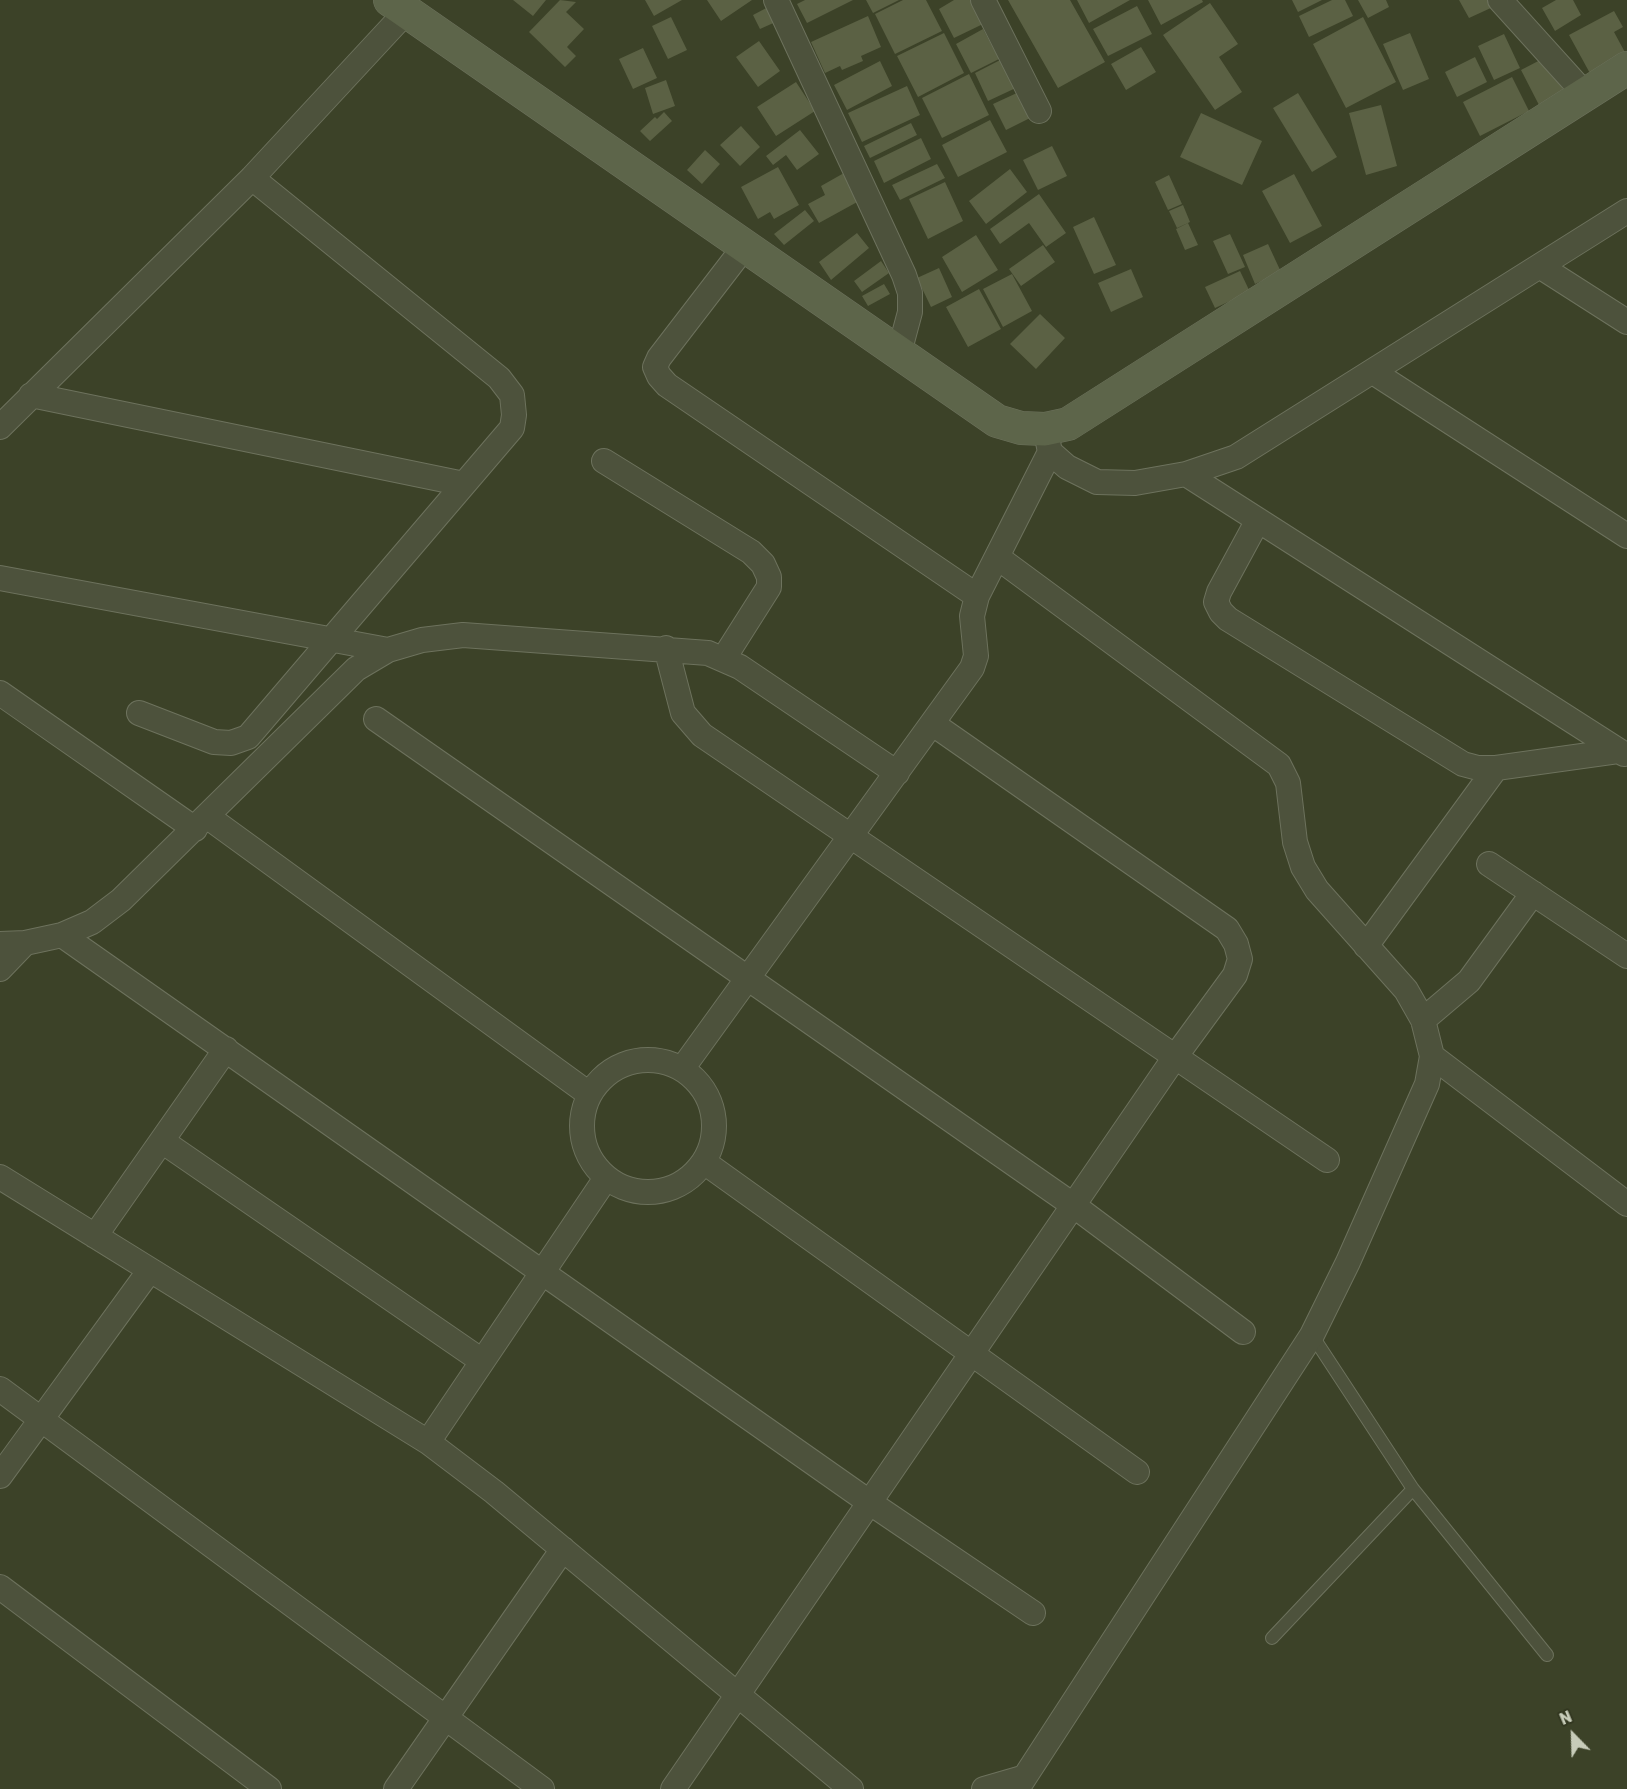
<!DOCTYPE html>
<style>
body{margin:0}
#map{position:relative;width:1627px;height:1789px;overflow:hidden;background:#3c4228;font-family:Rubik,sans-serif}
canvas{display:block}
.north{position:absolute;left:1543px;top:1705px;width:60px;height:60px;-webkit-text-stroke:4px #323720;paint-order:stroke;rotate:337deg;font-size:16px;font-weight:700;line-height:24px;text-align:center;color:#c7ccb9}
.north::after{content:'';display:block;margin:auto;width:21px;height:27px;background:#c7ccb9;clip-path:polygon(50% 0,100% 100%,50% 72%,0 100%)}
</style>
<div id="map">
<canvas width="1627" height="1789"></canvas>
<div class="north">N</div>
</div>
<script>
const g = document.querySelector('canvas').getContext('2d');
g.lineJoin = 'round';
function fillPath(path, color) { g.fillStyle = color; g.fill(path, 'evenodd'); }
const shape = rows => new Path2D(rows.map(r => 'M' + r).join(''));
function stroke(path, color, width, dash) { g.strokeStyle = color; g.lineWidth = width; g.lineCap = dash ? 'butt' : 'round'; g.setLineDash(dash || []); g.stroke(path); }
fillPath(shape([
 [513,0,546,0,533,16],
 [560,0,576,2,566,12,584,29,567,47,576,56,565,67,529,32],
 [645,0,682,0,654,16],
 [707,0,752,0,721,21],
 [805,0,853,0,807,23,797,4],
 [866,0,899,0,873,13],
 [903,0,926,0,942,31,895,54,875,14],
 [954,0,972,0,983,24,954,38,939,9],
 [1008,0,1070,0,1105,62,1058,88],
 [1077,0,1130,0,1089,23],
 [1148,0,1202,0,1203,2,1161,25],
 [1292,0,1322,0,1298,12],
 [1332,0,1345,0,1353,16,1309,37,1299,16],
 [1358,0,1386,0,1389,7,1368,18],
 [1459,0,1489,0,1493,7,1469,18],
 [1556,0,1573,0,1581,15,1555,31,1542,8],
 [1210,3,1238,44,1219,57,1242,92,1215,110,1163,35],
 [772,5,780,20,760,29,753,15],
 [1137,6,1152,34,1108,56,1093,29],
 [1614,11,1623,27,1614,32,1627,56,1592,77,1569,35],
 [868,16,881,47,861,56,863,61,842,70,840,66,825,73,811,42],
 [671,17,687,50,668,59,652,26],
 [1363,17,1396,82,1346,108,1313,44],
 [983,29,999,59,971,73,956,44],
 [944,33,964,73,918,97,897,56],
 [1410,33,1429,79,1403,90,1383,44],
 [1504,34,1520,68,1494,80,1478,46],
 [759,41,780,71,758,87,736,57],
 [1141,47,1156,72,1126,90,1111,64],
 [643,48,657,78,633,89,619,59],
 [1475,57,1487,82,1457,97,1445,72],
 [1546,57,1564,91,1539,105,1521,70],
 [1004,58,1020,86,988,101,975,73],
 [880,61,892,86,847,110,834,85],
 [969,74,989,115,942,138,922,98],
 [1512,77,1529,111,1480,136,1463,102],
 [666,80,675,106,653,114,645,88],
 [796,82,815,111,776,136,757,107],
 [907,86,920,115,862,142,848,113],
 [1019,92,1032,117,1006,130,993,104],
 [1298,93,1337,157,1312,172,1273,108],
 [1381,105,1397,166,1366,175,1349,113],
 [664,112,672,121,650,141,640,131,655,117,657,119],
 [1201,113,1262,141,1242,185,1180,157],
 [990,120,1007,152,958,177,942,145],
 [911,123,917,135,870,158,864,146],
 [741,126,760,147,740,166,720,145],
 [800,130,819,154,797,170,786,155,773,165,766,156],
 [921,138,931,159,884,183,874,161],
 [1052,146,1067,176,1038,190,1023,160],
 [705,150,720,164,702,184,687,170],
 [937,164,945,178,900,200,892,185],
 [778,167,799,205,774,219,770,212,758,219,741,187],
 [1010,169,1027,192,986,224,969,201],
 [844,173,859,201,819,223,808,204,825,195,821,186],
 [1294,174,1322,226,1290,243,1262,191],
 [1169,175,1182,204,1168,210,1155,182],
 [945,182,963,221,928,239,909,199],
 [1039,194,1066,233,1046,247,1029,223,1000,244,990,229],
 [1183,205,1190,222,1177,228,1169,211],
 [805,210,814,221,784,245,774,234],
 [1094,217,1116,265,1094,274,1073,227],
 [1188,223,1198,245,1185,250,1176,229],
 [857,233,869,248,831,280,819,262],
 [1230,234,1245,267,1228,274,1213,241],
 [976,235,998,270,962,292,942,257],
 [1268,244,1281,272,1255,284,1243,255],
 [1043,245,1055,262,1021,286,1009,269],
 [881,261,889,273,862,292,854,281],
 [939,268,952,297,931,307,917,278],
 [1131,269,1143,297,1111,312,1098,283],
 [1240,271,1250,292,1215,308,1205,287],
 [1012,274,1032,311,1003,327,983,289],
 [884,284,890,294,868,306,862,296],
 [979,289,1001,329,968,347,946,307],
 [1040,314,1065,338,1036,369,1010,344]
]), '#5b6144');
const lane = shape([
 [1312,1335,1413,1489,1547,1655],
 [1272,1638,1413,1489]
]);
const street = shape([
 [776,0,904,275,910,293,910,312,899,353],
 [983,0,1039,111],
 [1500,0,1585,94],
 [745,246,659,358,655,367,659,376,667,385,977,596],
 [1541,267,1627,322],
 [1373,372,1627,536],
 [31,395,464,484],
 [0,427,252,178,406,12],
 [1047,437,1050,452,1067,467,1097,482,1135,483,1186,474,1236,457,1627,211],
 [604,461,751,552,763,564,769,577,769,587,724,658],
 [1186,474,1624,754],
 [1258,520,1219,592,1216,602,1221,612,1228,619,1463,764,1478,768,1496,768,1618,751],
 [997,557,1279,765,1288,783,1295,842,1303,867,1317,890,1406,990,1423,1020,1432,1056,1427,1084,1348,1262,1312,1335,1017,1789],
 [0,578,388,650],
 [666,648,683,713,702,735,1327,1160],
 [0,693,195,829],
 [139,713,214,742,231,743,248,737,512,428,514,415,512,395,499,378,252,178],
 [376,719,1073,1205,1243,1332],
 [208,817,589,1094],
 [1489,864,1627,956],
 [62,935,869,1502,1033,1613],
 [0,944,25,943,62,935,92,922,121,900,356,669,388,650,422,640,463,635,708,653,740,667,897,773],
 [1366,946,1496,768],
 [0,969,25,943],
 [1423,1020,1469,981,1533,893],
 [1432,1056,1627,1204],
 '582 1126a66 66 0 1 1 132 0a66 66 0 1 1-132 0Z',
 [682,1069,972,668,976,656,972,616,977,596,1050,452],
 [162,1141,482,1361],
 [704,1162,1137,1472],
 [0,1177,428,1442,494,1492,851,1789],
 [95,1236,226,1049],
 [0,1389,542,1789],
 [428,1442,606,1178],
 [0,1476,150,1270],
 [0,1587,269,1789],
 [396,1789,563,1549],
 [673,1789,1175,1057,1235,975,1240,959,1236,944,1227,929,933,724],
 [984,1789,1022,1778]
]);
const secondary = shape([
 [390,0,997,421,1021,428,1045,429,1068,424,1627,68]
]);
stroke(lane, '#6d725d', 14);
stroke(street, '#6d725d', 26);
stroke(secondary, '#6d725d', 34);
stroke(lane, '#4d523c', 12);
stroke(street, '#4d523c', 24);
stroke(secondary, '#5d654a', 33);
</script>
